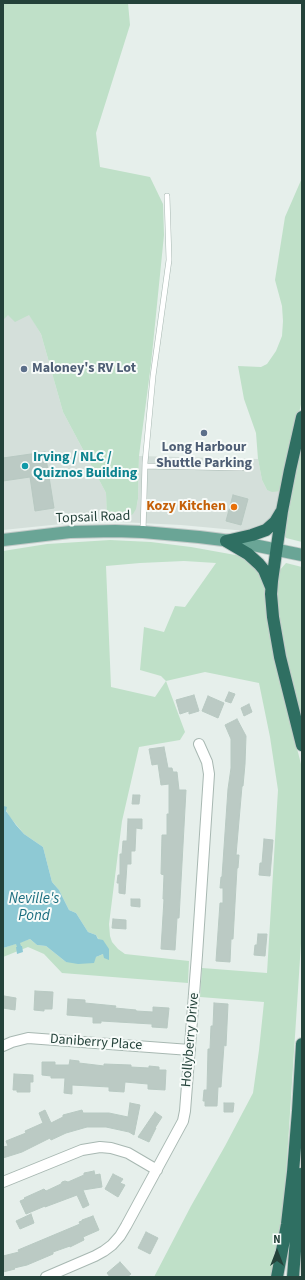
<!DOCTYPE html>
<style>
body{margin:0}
#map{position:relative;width:305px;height:1280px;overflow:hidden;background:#e6efeb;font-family:"Source Sans 3",sans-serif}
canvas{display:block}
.frame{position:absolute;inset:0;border:4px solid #24423a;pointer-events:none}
.north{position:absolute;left:257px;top:1232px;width:40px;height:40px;-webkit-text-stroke:3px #f7fbf9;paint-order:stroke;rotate:0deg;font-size:11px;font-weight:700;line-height:16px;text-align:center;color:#24423a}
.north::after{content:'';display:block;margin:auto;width:14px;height:18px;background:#24423a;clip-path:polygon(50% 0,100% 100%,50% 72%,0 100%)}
</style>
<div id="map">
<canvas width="305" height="1280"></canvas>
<div class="frame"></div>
<div class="north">N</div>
</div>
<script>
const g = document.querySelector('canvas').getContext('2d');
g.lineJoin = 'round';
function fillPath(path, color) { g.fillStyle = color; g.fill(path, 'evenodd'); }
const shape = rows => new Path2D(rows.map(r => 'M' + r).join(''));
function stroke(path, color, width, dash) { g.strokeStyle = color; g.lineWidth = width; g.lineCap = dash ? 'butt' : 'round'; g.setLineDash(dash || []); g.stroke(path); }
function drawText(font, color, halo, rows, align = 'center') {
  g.font = font + ' "Source Sans 3",sans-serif'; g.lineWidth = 4; g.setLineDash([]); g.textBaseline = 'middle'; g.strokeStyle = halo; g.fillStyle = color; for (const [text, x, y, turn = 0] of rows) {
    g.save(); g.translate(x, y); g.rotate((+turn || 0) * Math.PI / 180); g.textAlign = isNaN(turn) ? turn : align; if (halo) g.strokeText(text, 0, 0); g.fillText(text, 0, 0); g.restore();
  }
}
fillPath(shape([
 [3,270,41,334,63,412,106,493,107,521,71,523,3,530],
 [139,456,258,459,262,480,267,490,281,491,277,512,265,527,246,531,181,525,120,522,128,518,137,504,138,499]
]), '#d4dfda');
fillPath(shape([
 [3,3,128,3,130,25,96,133,100,167,150,177,163,204,164,235,151,364,139,456,138,499,136,509,133,514,120,522,107,521,106,493,63,412,41,334,29,315,15,322,8,315,3,320],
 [302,178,302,400,281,491,272,492,267,490,262,480,258,459,256,433,244,399,238,366,261,367,267,364,276,351,282,336,283,321,282,306,275,280,285,217],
 [302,434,302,542,286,538,283,533],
 [110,540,151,542,191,547,241,556,251,560,264,582,285,701,302,768,302,928,285,1190,281,1224,272,1277,154,1277,191,1206,225,1146,253,1093,259,1050,264,1002,200,997,202,968,267,973,278,790,270,737,259,683,205,672,166,681,185,732,180,740,139,747,122,821,109,924,110,936,112,942,118,949,125,954,189,961,188,983,62,973,44,954,28,947,3,957,3,948,30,939,37,945,46,946,66,962,96,957,103,954,109,957,96,935,88,932,76,913,69,910,59,890,52,882,43,847,24,834,9,816,4,806,3,799,3,551,47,544],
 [184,561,216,563,185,607,175,606,164,632,144,627,140,670,161,676,166,681,155,697,111,687,106,566,140,563],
 [286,563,302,567,302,732,283,656,274,595,279,571]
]), '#bfe0c8');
fillPath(shape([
 [3,799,4,806,7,807,6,811,16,825,24,834,43,847,52,882,59,890,69,910,76,913,88,932,96,935,98,939,103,940,109,949,109,960,104,958,103,954,96,957,94,963,78,964,66,962,46,946,37,945,30,939,20,943,21,946,22,946,23,952,17,954,16,947,17,947,16,944,3,948]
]), '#8ec9d4');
const building = shape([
 [45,452,54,508,35,511,30,477,3,481,3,458,45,452],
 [233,495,248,499,241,525,226,521,233,495],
 [229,692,235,694,231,703,225,701,229,692],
 [194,695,199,711,189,714,189,711,180,714,176,700,194,695],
 [208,696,224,703,218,718,202,711,208,696],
 [249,704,252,712,244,716,241,708,249,704],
 [237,719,246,736,245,764,243,786,242,786,236,855,239,855,238,868,237,868,233,939,231,939,230,962,216,961,220,903,223,903,223,888,220,888,221,877,222,877,228,789,231,768,231,739,225,725,237,719],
 [164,747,168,768,172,768,173,772,177,772,179,790,186,790,179,918,177,918,175,950,161,949,164,899,163,899,164,875,161,874,162,835,167,835,167,814,169,814,169,784,161,785,158,764,152,765,149,749,164,747],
 [133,795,140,795,139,804,132,804,133,795],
 [128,819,142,819,142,829,136,828,135,851,131,851,131,864,127,864,125,894,119,893,119,883,117,883,118,875,120,875,120,854,122,854,123,841,127,841,128,819],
 [264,839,273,840,270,876,259,875,260,863,262,863,264,839],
 [131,899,140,899,140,907,131,906,131,899],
 [113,919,126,920,126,929,112,928,113,919],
 [258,934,267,934,265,956,254,955,255,945,257,945,258,934],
 [35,991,53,992,52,1009,44,1009,44,1011,34,1010,35,991],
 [4,996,16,998,15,1010,3,1008,4,996],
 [68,999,85,1000,85,1003,116,1006,115,1008,136,1010,136,1011,153,1012,153,1007,169,1008,167,1028,152,1027,152,1024,101,1021,101,1023,93,1023,93,1017,67,1015,68,999],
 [214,1003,228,1004,226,1046,224,1045,221,1087,218,1087,217,1106,205,1106,205,1101,203,1101,204,1090,207,1090,208,1049,210,1049,211,1026,213,1026,214,1003],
 [70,1060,79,1061,79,1063,104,1066,104,1064,131,1065,131,1067,149,1068,149,1066,159,1067,159,1070,166,1070,165,1090,148,1089,148,1084,125,1082,124,1092,109,1091,109,1087,72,1085,72,1094,64,1093,65,1078,51,1078,51,1076,42,1075,42,1062,55,1062,55,1065,69,1065,70,1060],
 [14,1074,33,1075,33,1082,30,1082,30,1092,17,1092,17,1090,13,1090,14,1074],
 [130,1103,140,1105,134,1135,129,1132,106,1127,87,1127,66,1133,51,1140,50,1138,22,1152,3,1158,3,1147,8,1146,6,1141,26,1133,25,1131,43,1123,39,1113,45,1110,51,1123,63,1117,63,1115,82,1110,83,1113,109,1113,128,1117,130,1103],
 [224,1103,234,1103,233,1112,224,1112,224,1103],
 [155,1112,162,1117,155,1128,156,1128,149,1142,138,1137,155,1112],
 [94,1171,95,1175,100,1174,102,1187,83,1190,89,1205,83,1208,77,1195,45,1207,45,1206,26,1214,20,1201,25,1199,24,1198,44,1189,46,1191,61,1184,62,1182,65,1181,68,1182,84,1175,84,1173,94,1171],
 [113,1174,123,1179,120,1183,125,1185,118,1197,105,1189,113,1174],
 [31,1214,34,1223,20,1229,16,1221,31,1214],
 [93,1216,99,1230,83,1237,84,1240,70,1247,70,1246,53,1252,53,1254,27,1265,14,1268,15,1269,3,1272,3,1256,19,1252,18,1250,80,1224,79,1222,82,1221,82,1220,93,1216],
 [146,1232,158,1238,150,1254,138,1248,146,1232],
 [120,1262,131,1274,127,1277,110,1277,107,1273,120,1262]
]);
fillPath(building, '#bbcac4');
stroke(building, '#b8c9c2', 1);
const service = shape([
 [145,466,242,468],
 [143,532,145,463,153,376,169,260,167,196]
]);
const minor = shape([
 [3,1046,12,1042,28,1038,190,1050],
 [3,1182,82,1150,100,1147,111,1148,128,1153,157,1170],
 [46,1277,95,1256,104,1251,112,1245,120,1236,126,1226,183,1121,185,1111,197,955,209,774,207,762,199,744]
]);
const primary = shape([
 [3,540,70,532,115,531,143,532,199,537,239,542,302,555]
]);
const motorway = shape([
 [302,417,290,470,282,511,272,581,271,594,273,617,280,657,302,745],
 [226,541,248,554,259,564,264,570,271,587],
 [226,541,252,535,266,530,275,522,281,512],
 [277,1277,287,1224,293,1172,298,1111,302,1044],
 [293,1277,301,1174]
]);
stroke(service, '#a8b8b2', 6);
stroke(minor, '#a8b8b2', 12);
stroke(primary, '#c2cac8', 14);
stroke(motorway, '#c2cac8', 14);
stroke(service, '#fff', 5);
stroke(minor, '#fff', 10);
stroke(primary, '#6aa596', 12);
stroke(motorway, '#2f6f62', 12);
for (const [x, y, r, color] of [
 [24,369,4,"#5c6f8a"],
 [204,433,4,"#5c6f8a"],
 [25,466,4,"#0f9aa8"],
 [234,507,4,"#e8710a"]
]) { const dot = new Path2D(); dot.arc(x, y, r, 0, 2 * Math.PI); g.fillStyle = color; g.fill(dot); stroke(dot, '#f7fbf9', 1.5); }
drawText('bold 14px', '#4e5e75', '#f7fbf9', [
 ["Maloney's RV Lot",32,369],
 ["Long Harbour",204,448,"center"],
 ["Shuttle Parking",204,464,"center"]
], 'left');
drawText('bold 14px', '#0d838f', '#f7fbf9', [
 ["Irving / NLC /",33,458],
 ["Quiznos Building",33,474]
], 'left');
drawText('bold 14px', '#c56008', '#f7fbf9', [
 ["Kozy Kitchen",226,507]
], 'right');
drawText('14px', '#24423a', '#f7fbf9', [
 ["Topsail Road",93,518,-2],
 ["Hollyberry Drive",191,1040,-85],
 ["Daniberry Place",96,1043,4]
]);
drawText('italic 15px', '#1c6f80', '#f7fbf9', [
 ["Neville's",34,900],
 ["Pond",34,917]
]);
</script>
